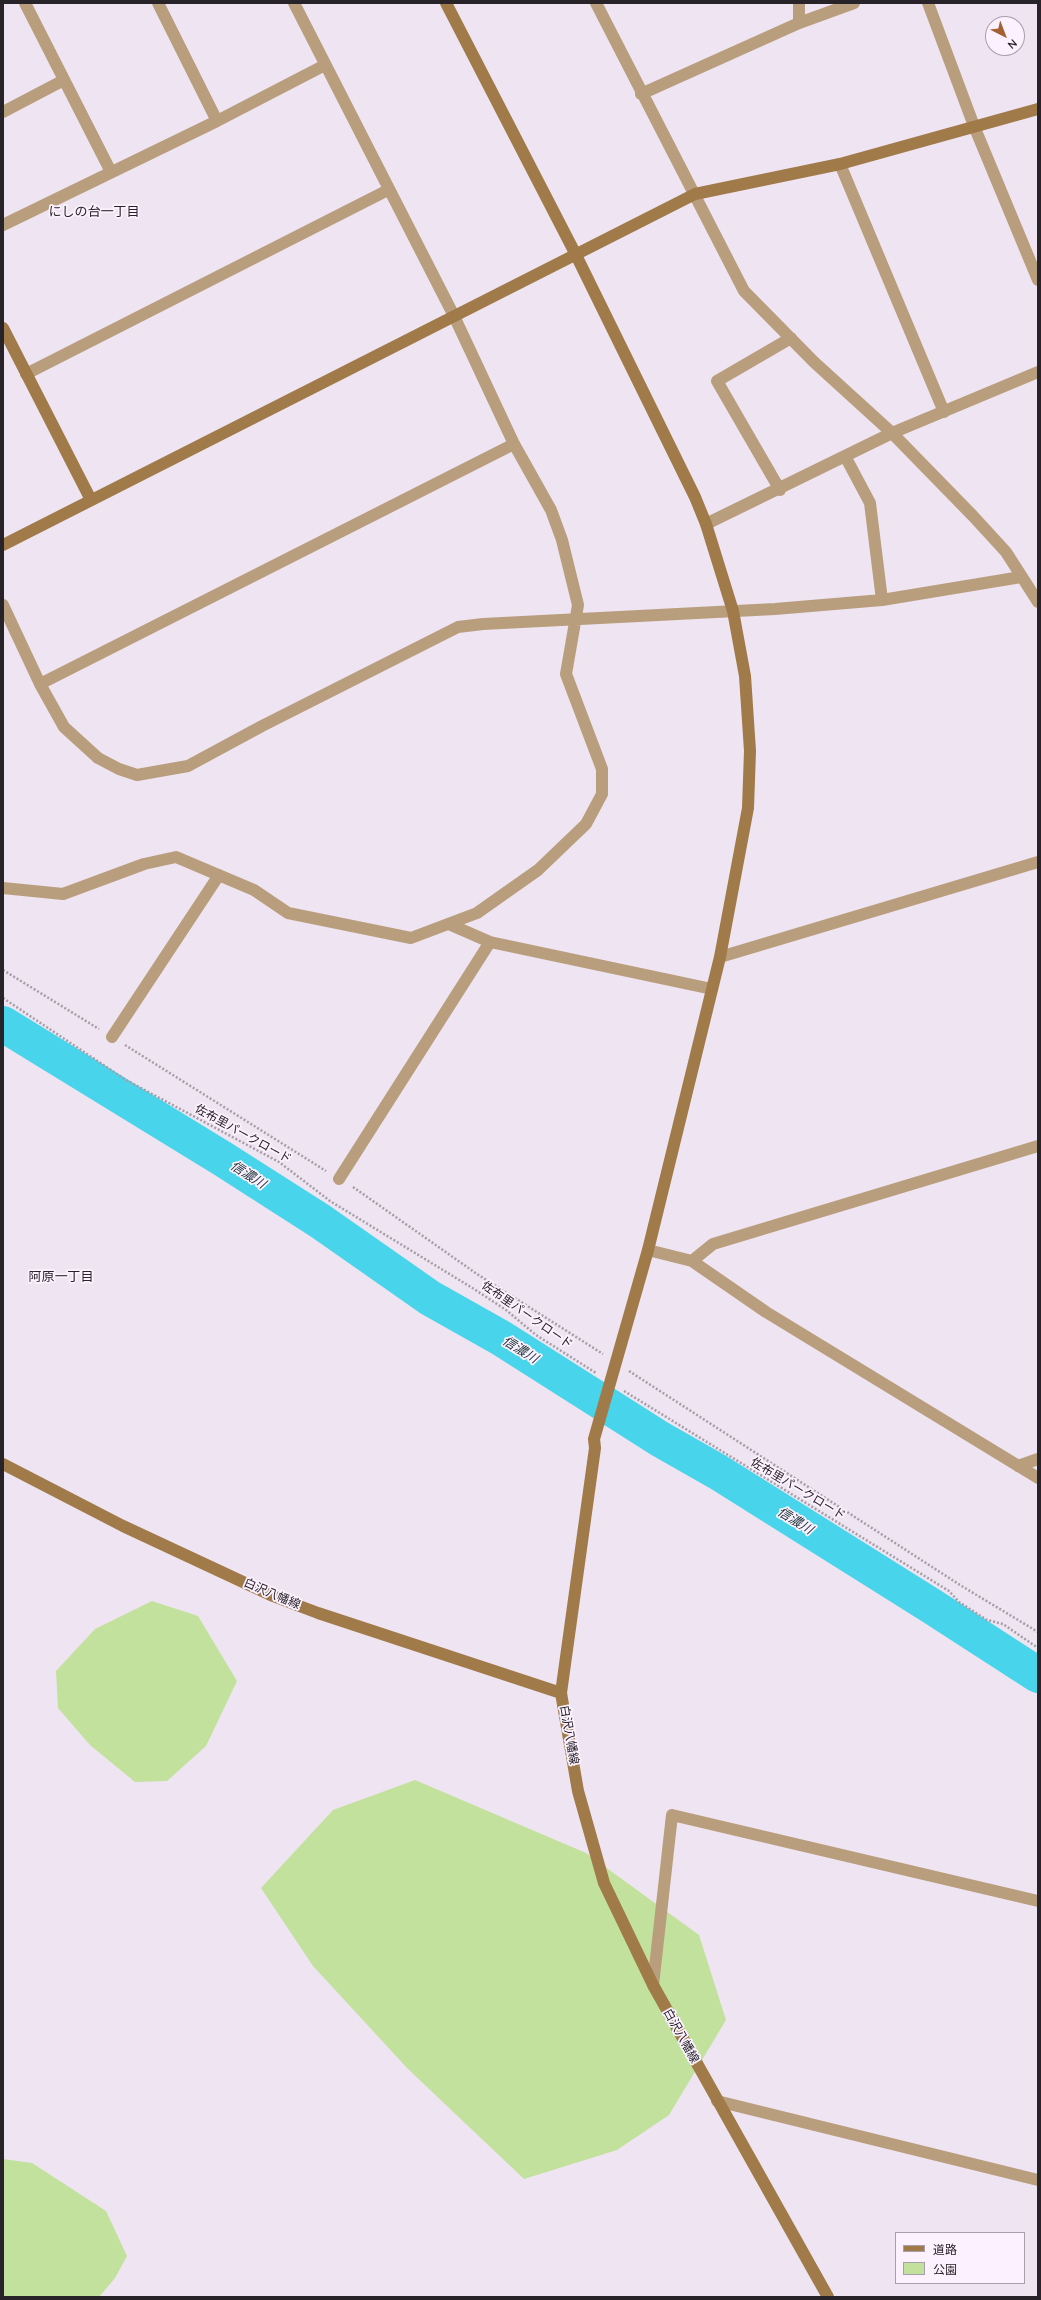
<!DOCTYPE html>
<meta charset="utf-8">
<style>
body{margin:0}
#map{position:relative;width:1041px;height:2300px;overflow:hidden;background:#efe4f1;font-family:Quicksand,"Noto Sans JP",sans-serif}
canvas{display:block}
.frame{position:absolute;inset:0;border:4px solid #272328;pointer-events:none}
.legend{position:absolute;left:895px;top:2232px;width:130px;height:52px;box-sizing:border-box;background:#fcf2ff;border:1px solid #a79fa9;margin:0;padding:5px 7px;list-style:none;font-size:12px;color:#272328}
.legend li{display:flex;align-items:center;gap:8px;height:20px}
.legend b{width:20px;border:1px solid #a79fa9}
.north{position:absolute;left:985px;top:16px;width:40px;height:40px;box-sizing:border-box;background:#fcf2ff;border:1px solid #a79fa9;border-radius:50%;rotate:138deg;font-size:11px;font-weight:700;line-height:16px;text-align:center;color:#272328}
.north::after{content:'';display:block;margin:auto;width:14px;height:18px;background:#a56131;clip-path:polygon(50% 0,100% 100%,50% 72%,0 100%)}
</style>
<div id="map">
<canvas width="1041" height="2300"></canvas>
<div class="frame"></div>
<ul class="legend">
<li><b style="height:5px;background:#a07a48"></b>道路</li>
<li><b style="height:11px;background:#c1e19c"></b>公園</li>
</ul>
<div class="north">N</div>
</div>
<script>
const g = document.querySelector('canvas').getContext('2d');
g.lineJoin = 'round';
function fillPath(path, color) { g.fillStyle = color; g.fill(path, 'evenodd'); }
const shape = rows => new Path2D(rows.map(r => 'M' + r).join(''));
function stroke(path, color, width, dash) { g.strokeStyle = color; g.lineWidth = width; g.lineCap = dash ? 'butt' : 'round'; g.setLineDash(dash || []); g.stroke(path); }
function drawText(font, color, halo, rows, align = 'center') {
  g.font = font + ' Quicksand,"Noto Sans JP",sans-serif'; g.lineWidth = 3.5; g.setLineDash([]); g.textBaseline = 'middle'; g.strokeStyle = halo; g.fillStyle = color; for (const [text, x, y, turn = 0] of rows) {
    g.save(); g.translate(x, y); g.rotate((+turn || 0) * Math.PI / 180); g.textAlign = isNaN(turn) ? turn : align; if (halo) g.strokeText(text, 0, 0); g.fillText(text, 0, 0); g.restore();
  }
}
fillPath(shape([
 [152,1601,198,1616,237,1681,206,1746,167,1781,135,1782,90,1745,58,1708,56,1671,95,1629],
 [415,1780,586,1853,699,1935,726,2020,669,2115,617,2150,524,2179,408,2069,313,1966,261,1888,333,1810],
 [3,2159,32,2163,106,2211,127,2256,115,2278,99,2297,3,2297]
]), '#c1e19c');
stroke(shape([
 [3,1024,223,1159,320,1221,430,1298,501,1338,660,1439,718,1472,933,1607,1038,1675]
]), '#48d4ea', 36);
stroke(shape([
 [3,970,99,1029],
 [3,998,126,1080,279,1162,330,1201,474,1289,506,1310,536,1335,596,1373],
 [125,1045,326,1171],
 [353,1187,477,1274,603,1354],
 [629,1371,960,1585,1038,1632],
 [624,1391,949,1591,959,1602,987,1620,1003,1624,1038,1648]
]), '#a69da7', 2.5, [2, 2]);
stroke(shape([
 [25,3,111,172],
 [158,3,217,121],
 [596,3,744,291,814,362,892,433,973,516,1006,552,1038,602],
 [799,3,799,23],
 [928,3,974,126,1038,280],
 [641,94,799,23,854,3],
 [3,112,64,80],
 [840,164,944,412],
 [3,225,217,121,325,65],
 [26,374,388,190],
 [845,456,870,503,882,600],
 [780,490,717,381,791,338],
 [706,524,892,433,1038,372],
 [3,605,40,684,64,727,98,758,119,769,137,775,188,766,262,726,458,627,483,624,775,609,882,600,1021,577],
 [40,684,514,444],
 [3,888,63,894,144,864,176,857,254,890,288,913,411,938,477,913,538,870,586,824,602,794,602,769,566,674,578,605,562,540,551,510,514,444,454,316,294,3],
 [451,925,490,942,712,989],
 [720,957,1038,862],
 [112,1037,219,875],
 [339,1179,490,942],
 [648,1250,692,1261,766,1312,1038,1478],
 [692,1261,713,1244,1038,1146],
 [1018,1466,1038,1459],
 [653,1985,672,1815,1038,1901],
 [717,2101,1038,2180]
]), '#b99e7e', 12);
stroke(shape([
 [446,3,575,253,695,497,706,524,733,611,745,676,750,751,748,808,720,957,648,1250,594,1439,595,1448,561,1693],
 [3,328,91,500],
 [3,545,695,194,840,164,1038,109],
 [3,1464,123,1526,273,1596,318,1613,561,1693,578,1791,604,1883,653,1985,828,2297]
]), '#a07a48', 12);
drawText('12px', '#272328', '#fcf2ff', [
 ["佐布里パークロード",243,1134,29],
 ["佐布里パークロード",527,1315,35],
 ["佐布里パークロード",798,1489,31],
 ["白沢八幡線",272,1594,23],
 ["白沢八幡線",569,1735,80],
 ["白沢八幡線",681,2036,61]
]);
drawText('13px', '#272328', '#fcf2ff', [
 ["にしの台一丁目",94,212],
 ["阿原一丁目",61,1277]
]);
drawText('italic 13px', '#1b3236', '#fcf2ff', [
 ["信濃川",248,1175,33],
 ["信濃川",520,1350,32],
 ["信濃川",795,1521,32]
]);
</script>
